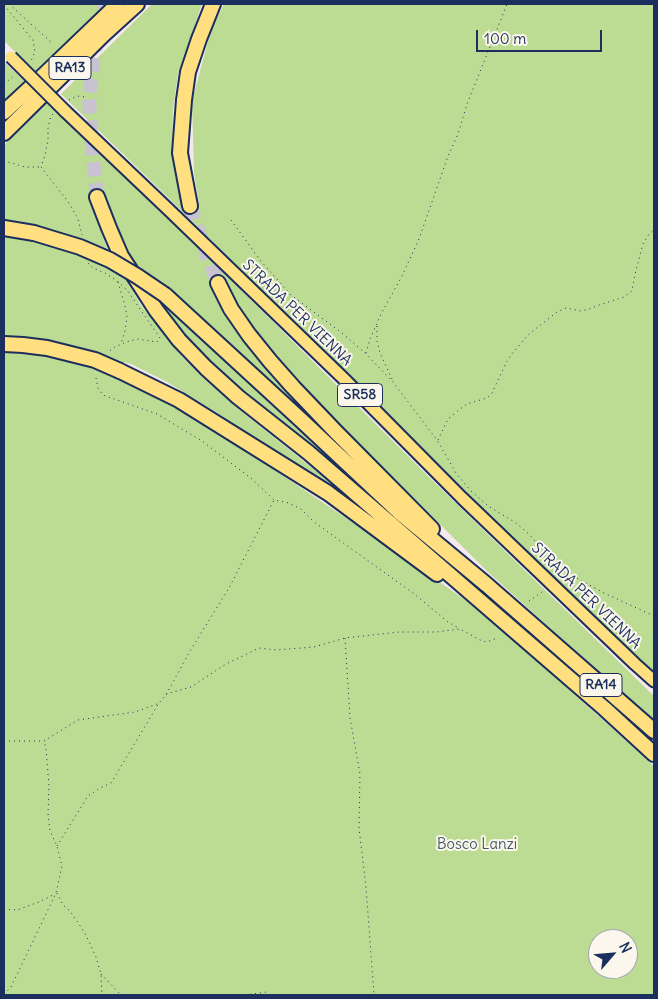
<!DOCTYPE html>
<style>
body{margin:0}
#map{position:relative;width:658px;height:999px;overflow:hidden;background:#f5e8ee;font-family:Delius,sans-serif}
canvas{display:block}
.frame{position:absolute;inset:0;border:5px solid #1b2f5e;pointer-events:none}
.north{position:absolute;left:588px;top:929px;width:50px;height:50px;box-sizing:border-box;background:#fbf7ec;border:1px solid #a1a7b3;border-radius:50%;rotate:63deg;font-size:14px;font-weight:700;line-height:20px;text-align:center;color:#1b2f5e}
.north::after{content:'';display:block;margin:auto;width:18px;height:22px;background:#1b2f5e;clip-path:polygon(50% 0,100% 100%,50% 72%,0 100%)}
.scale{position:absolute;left:476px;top:30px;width:126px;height:22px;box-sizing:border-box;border:2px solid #1b2f5e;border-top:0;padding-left:6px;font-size:15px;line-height:18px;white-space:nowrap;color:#1b2f5e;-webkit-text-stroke:4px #fbf7ec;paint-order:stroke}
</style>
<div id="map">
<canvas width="658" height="999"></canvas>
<div class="frame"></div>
<div class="north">N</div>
<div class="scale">100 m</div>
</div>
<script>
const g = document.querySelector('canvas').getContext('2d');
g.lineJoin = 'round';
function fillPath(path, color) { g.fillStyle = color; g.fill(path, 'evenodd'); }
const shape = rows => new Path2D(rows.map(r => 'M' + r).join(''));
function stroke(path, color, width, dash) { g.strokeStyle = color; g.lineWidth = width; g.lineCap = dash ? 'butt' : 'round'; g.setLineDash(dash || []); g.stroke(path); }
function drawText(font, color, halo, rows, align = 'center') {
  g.font = font + ' Delius,sans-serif'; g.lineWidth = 4; g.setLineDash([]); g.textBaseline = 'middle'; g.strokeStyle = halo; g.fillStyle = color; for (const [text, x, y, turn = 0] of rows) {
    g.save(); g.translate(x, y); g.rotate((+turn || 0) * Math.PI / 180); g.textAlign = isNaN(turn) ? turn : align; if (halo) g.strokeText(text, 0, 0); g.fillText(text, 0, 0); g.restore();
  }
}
fillPath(shape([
 [4,4,106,4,37,73,4,41],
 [152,4,202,4,178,73,173,110,172,148,175,175,183,208,199,203,194,173,192,101,211,30,224,4,654,4,654,674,590,614,184,213,61,94],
 [4,62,27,83,4,105],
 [48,102,223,272,432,480,654,696,654,720,551,629,489,573,327,412,276,355,243,314,226,280,212,287,239,332,262,363,320,427,170,289,162,298,313,442,399,520,496,602,494,604,250,398,214,366,183,334,159,302,135,264,118,232,108,199,97,197,89,200,107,248,141,305,182,357,209,383,246,415,396,535,216,412,167,382,131,364,123,362,118,377,160,395,209,426,407,559,468,602,525,650,654,766,654,995,4,995,4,233,35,227,4,220,4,145],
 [598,939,628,939,628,969,598,969]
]), '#bcdb93');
stroke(shape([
 [97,197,91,138,89,96,96,36,106,4],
 [190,206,207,256,218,283]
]), '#c9c3d1', 14, [14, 7]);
const major = shape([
 [65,111,169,210,345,380,462,498,635,664,654,681]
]);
const highway = shape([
 [4,112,44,75,118,4],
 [4,133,104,34,137,4],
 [97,197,109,228,121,256,138,282,156,310,179,340,206,368,238,397,309,453,605,709,654,754],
 [190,206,180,153,184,100,188,72,199,39,213,4],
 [4,228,34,233],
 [218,283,231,309,249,335,270,361,293,387,335,431,432,529],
 [165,295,301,420,399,512,487,585,654,731],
 [120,371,179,400,328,493,437,574]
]);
stroke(major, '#1b2f5e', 15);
stroke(highway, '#1b2f5e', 18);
stroke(shape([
 [9,4,52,43],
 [4,5,33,40,35,52,31,61],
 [4,84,15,75],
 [69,100,77,96,85,97],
 [53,114,51,116,48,127,48,140,45,155,41,167,69,203,78,219,82,235],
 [4,164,8,162,25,167,40,167],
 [231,220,260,260,291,295,342,333,366,354,393,382,437,440,456,473,470,490,488,506,516,523,530,535,540,547,550,565,564,571,604,593,654,616],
 [88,263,93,268,105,273,117,281,127,290,160,338,157,342,138,339,126,342,115,347,108,352],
 [118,282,125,306,127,317,125,331,121,344],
 [377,326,377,341,380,353,392,379],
 [366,353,370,339,381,314,402,276,419,239,448,156,458,134,467,104,500,22,507,4],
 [96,378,98,388,103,395,157,414,202,441,252,479,274,500,289,503,301,509,314,522,413,593,448,622,460,629],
 [438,440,448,419,460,409,467,404,487,398,492,393,506,363,511,355,529,334,557,312,566,308,581,311,589,309,599,305,624,297,632,291,635,274,643,244,649,234,654,230],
 [529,601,545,590],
 [345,638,350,718,360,774,359,828,366,887,374,995],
 [166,694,191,687,226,664,259,648,276,650,314,647,345,638,399,632,436,632,460,629,480,640,487,642,497,638],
 [4,741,44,741,78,720,135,712,157,704],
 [653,794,654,795],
 [57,846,88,796,100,788,111,783,159,703,166,695,190,651,229,588,274,500],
 [57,893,63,905,70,911,85,933,96,957,101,974,102,995],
 [4,909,17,910,39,902,55,894],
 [101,974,121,995],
 [4,994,11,987,56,893,62,866,57,846,50,831,48,815,49,786,46,748,44,741],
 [245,995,267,992]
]), '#1b2f5e', 1, [1, 4]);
stroke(major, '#ffdf80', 11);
stroke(highway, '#ffdf80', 14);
const majorBridge = shape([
 [11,57,65,111]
]);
const highwayBridge = shape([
 [34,233,80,247,110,260,137,276,165,295],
 [4,344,23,345,47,348,95,360,120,371]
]);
stroke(majorBridge, '#1b2f5e', 15, []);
stroke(highwayBridge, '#1b2f5e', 18, []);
stroke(majorBridge, '#ffdf80', 11);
stroke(highwayBridge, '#ffdf80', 14);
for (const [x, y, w] of [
 [70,68,42],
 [360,395,45],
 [601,685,42]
]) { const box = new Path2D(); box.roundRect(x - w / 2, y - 11.5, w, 23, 4); g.fillStyle = '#fbf7ec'; g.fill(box); stroke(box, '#1b2f5e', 1); }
drawText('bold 14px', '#1b2f5e', null, [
 ["RA13",70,68],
 ["SR58",360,395],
 ["RA14",601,685]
]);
drawText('15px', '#1b2f5e', '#fbf7ec', [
 ["STRADA PER VIENNA",297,313,44],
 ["STRADA PER VIENNA",586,596,44]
]);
drawText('15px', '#435a6b', '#fbf7ec', [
 ["Bosco Lanzi",477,845]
]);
</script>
